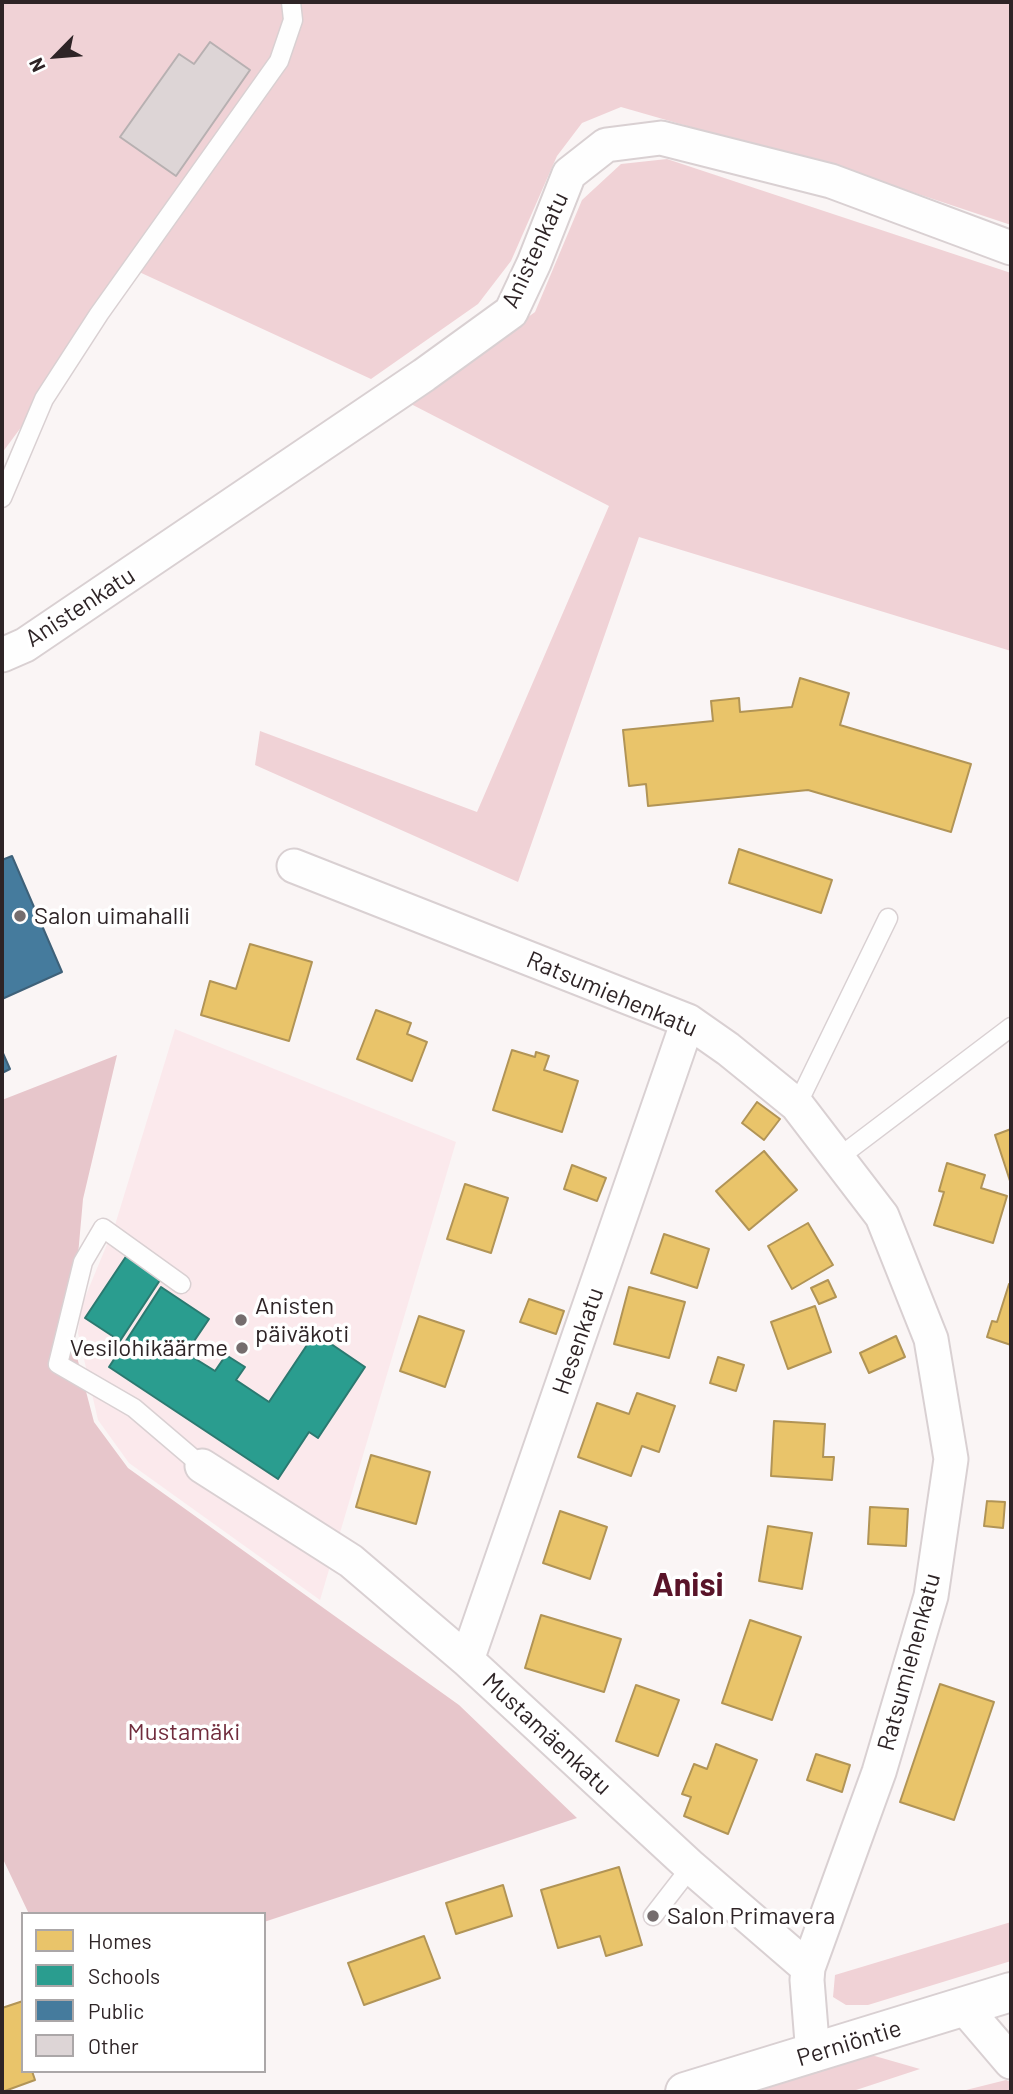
<!DOCTYPE html>
<meta charset="utf-8">
<style>
body{margin:0}
#map{position:relative;width:1013px;height:2094px;overflow:hidden;background:#faf5f5;font-family:Barlow,sans-serif}
canvas{display:block}
.frame{position:absolute;inset:0;border:4px solid #2e2426;pointer-events:none}
.legend{position:absolute;left:21px;top:1912px;width:245px;height:161px;box-sizing:border-box;background:#fff;border:2px solid #aba7a8;margin:0;padding:9px 12px;list-style:none;font-size:21px;color:#2e2426}
.legend li{display:flex;align-items:center;gap:14px;height:35px}
.legend b{width:35px;border:2px solid #aba7a8}
.north{position:absolute;left:21px;top:21px;width:70px;height:70px;-webkit-text-stroke:5px #fff;paint-order:stroke;rotate:245deg;font-size:19px;font-weight:700;line-height:28px;text-align:center;color:#2e2426}
.north::after{content:'';display:block;margin:auto;width:24px;height:32px;background:#2e2426;clip-path:polygon(50% 0,100% 100%,50% 72%,0 100%)}
</style>
<div id="map">
<canvas width="1013" height="2094"></canvas>
<div class="frame"></div>
<ul class="legend">
<li><b style="height:19px;background:#e9c46a"></b>Homes</li>
<li><b style="height:19px;background:#2a9d8f"></b>Schools</li>
<li><b style="height:19px;background:#457b9d"></b>Public</li>
<li><b style="height:19px;background:#ddd5d6"></b>Other</li>
</ul>
<div class="north">N</div>
</div>
<script>
const g = document.querySelector('canvas').getContext('2d');
g.lineJoin = 'round';
function fillPath(path, color) { g.fillStyle = color; g.fill(path, 'evenodd'); }
const shape = rows => new Path2D(rows.map(r => 'M' + r).join(''));
function stroke(path, color, width, dash) { g.strokeStyle = color; g.lineWidth = width; g.lineCap = dash ? 'butt' : 'round'; g.setLineDash(dash || []); g.stroke(path); }
function drawText(font, color, halo, rows, align = 'center') {
  g.font = font + ' Barlow,sans-serif'; g.lineWidth = 7; g.setLineDash([]); g.textBaseline = 'middle'; g.strokeStyle = halo; g.fillStyle = color; for (const [text, x, y, turn = 0] of rows) {
    g.save(); g.translate(x, y); g.rotate((+turn || 0) * Math.PI / 180); g.textAlign = isNaN(turn) ? turn : align; if (halo) g.strokeText(text, 0, 0); g.fillText(text, 0, 0); g.restore();
  }
}
fillPath(shape([
 [175,1029,456,1142,320,1600,129,1463,98,1420,78,1333,81,1307,115,1225]
]), '#fbe9ec');
fillPath(shape([
 [2,2,1011,2,1011,225,879,181,621,107,582,123,557,156,511,261,478,304,371,379,137,271,2,453],
 [667,159,1011,273,1011,651,639,537,518,882,255,765,260,731,477,812,609,506,409,403,535,312,582,200,621,164],
 [1011,1922,1011,1961,868,2005,846,2005,833,1997,835,1975],
 [854,2050,920,2069,850,2092,729,2092],
 [1006,2080,1011,2082,1011,2092,958,2092]
]), '#f0d2d6');
fillPath(shape([
 [117,1055,83,1199,71,1334,94,1422,128,1468,459,1705,577,1818,264,1922,264,1914,29,1914,2,1857,2,1100]
]), '#e7c6cb');
const homes = shape([
 [800,678,849,693,840,725,971,764,951,832,808,790,648,806,646,784,629,786,623,730,713,721,711,701,739,698,740,712,792,707,800,678],
 [739,849,832,880,821,913,729,883,739,849],
 [250,944,312,962,289,1041,201,1015,210,981,236,989,250,944],
 [376,1010,411,1023,407,1034,427,1042,412,1081,357,1059,376,1010],
 [512,1050,535,1057,536,1052,549,1056,544,1070,578,1081,562,1132,493,1110,512,1050],
 [757,1102,780,1119,764,1140,742,1123,757,1102],
 [1011,1129,1011,1184,995,1135,1011,1129],
 [764,1151,797,1190,749,1230,716,1191,764,1151],
 [947,1163,985,1175,981,1188,1007,1196,993,1243,934,1225,944,1192,939,1191,947,1163],
 [572,1165,606,1178,597,1201,564,1189,572,1165],
 [465,1184,508,1198,491,1253,447,1239,465,1184],
 [808,1223,833,1265,792,1289,768,1246,808,1223],
 [664,1234,709,1249,697,1288,651,1273,664,1234],
 [828,1280,836,1297,819,1304,811,1288,828,1280],
 [1009,1284,1011,1284,1011,1345,987,1337,992,1321,997,1322,1009,1284],
 [629,1287,685,1302,669,1358,614,1344,629,1287],
 [529,1299,564,1311,556,1334,520,1322,529,1299],
 [815,1306,831,1352,788,1369,771,1322,815,1306],
 [419,1316,464,1331,445,1387,400,1371,419,1316],
 [896,1336,905,1357,869,1373,860,1353,896,1336],
 [718,1357,744,1365,736,1391,710,1383,718,1357],
 [637,1393,675,1406,659,1452,642,1446,631,1476,578,1457,597,1403,629,1414,637,1393],
 [774,1421,825,1424,823,1457,834,1457,832,1480,771,1476,774,1421],
 [371,1455,430,1472,416,1524,356,1507,371,1455],
 [987,1501,1005,1502,1003,1528,984,1526,987,1501],
 [870,1507,908,1509,906,1546,868,1544,870,1507],
 [560,1511,607,1527,590,1579,543,1563,560,1511],
 [768,1526,812,1533,802,1589,759,1581,768,1526],
 [541,1615,621,1639,604,1692,525,1668,541,1615],
 [750,1620,801,1637,772,1720,722,1703,750,1620],
 [940,1684,994,1702,954,1820,900,1802,940,1684],
 [636,1685,679,1700,658,1756,616,1741,636,1685],
 [716,1744,757,1760,728,1834,684,1816,691,1797,682,1794,694,1764,707,1769,716,1744],
 [816,1754,850,1765,842,1792,807,1780,816,1754],
 [619,1867,642,1945,606,1956,600,1936,558,1948,541,1890,619,1867],
 [503,1885,512,1916,456,1934,446,1903,503,1885],
 [424,1936,440,1978,364,2005,348,1963,424,1936],
 [23,2001,23,2071,32,2071,35,2080,2,2092,2,2008,23,2001]
]);
fillPath(homes, '#e9c46a');
stroke(homes, '#b19456', 2);
const schools = shape([
 [127,1255,162,1277,120,1341,85,1318,127,1255],
 [161,1287,209,1319,186,1353,215,1371,226,1355,245,1367,236,1380,269,1402,315,1333,365,1367,318,1438,309,1432,278,1479,109,1367,161,1287]
]);
fillPath(schools, '#2a9d8f');
stroke(schools, '#2b7970', 2);
const public = shape([
 [12,856,62,972,2,999,2,860,12,856],
 [2,1051,10,1069,2,1073,2,1051]
]);
fillPath(public, '#457b9d');
stroke(public, '#3e6179', 2);
const building = shape([
 [210,42,250,70,176,176,120,137,179,54,194,64,210,42]
]);
fillPath(building, '#ddd5d6');
stroke(building, '#b7b0b1', 2);
const service = shape([
 [2,498,44,399,99,314,279,61,293,20,291,2],
 [797,1105,888,918],
 [838,1158,1011,1027],
 [181,1284,103,1228,83,1262,58,1364,134,1408,202,1466],
 [653,1916,691,1867]
]);
const minor = shape([
 [2,655,25,645,424,375,511,312,534,263,569,174,606,145,661,138,831,181,1011,248],
 [294,866,688,1021,728,1049,797,1105,882,1216,931,1339,951,1459,931,1596,879,1772,808,1968],
 [202,1466,351,1561,467,1660,691,1867,808,1968,807,1980,813,2055],
 [467,1660,688,1021],
 [964,2007,1011,2062]
]);
const secondary = shape([
 [685,2092,1011,1992]
]);
stroke(service, '#d9d0d2', 21);
stroke(minor, '#d9d0d2', 37);
stroke(secondary, '#d9d0d2', 42);
stroke(service, '#fefefe', 18);
stroke(minor, '#fefefe', 33);
stroke(secondary, '#fefefe', 38);
for (const [x, y, r, color] of [
 [20,916,7,"#756d6e"],
 [241,1320,7,"#756d6e"],
 [242,1348,7,"#756d6e"],
 [653,1916,7,"#756d6e"]
]) { const dot = new Path2D(); dot.arc(x, y, r, 0, 2 * Math.PI); g.fillStyle = color; g.fill(dot); stroke(dot, '#fff', 2.5); }
drawText('24px', '#2e2426', '#fff', [
 ["Anistenkatu",535,250,-65],
 ["Anistenkatu",80,607,-33],
 ["Ratsumiehenkatu",612,994,23],
 ["Hesenkatu",578,1341,-71],
 ["Ratsumiehenkatu",909,1662,-75],
 ["Mustamäenkatu",547,1734,43],
 ["Perniöntie",849,2043,-17]
]);
drawText('24px', '#2e2426', '#fff', [
 ["Salon uimahalli",34,916],
 ["Anisten",255,1306],
 ["päiväkoti",255,1334],
 ["Vesilohikäärme",228,1348,"right"],
 ["Salon Primavera",667,1916]
], 'left');
drawText('24px', '#712c3d', '#fff', [
 ["Mustamäki",184,1732]
]);
drawText('bold 32px', '#591429', '#fff', [
 ["Anisi",688,1585]
]);
</script>
